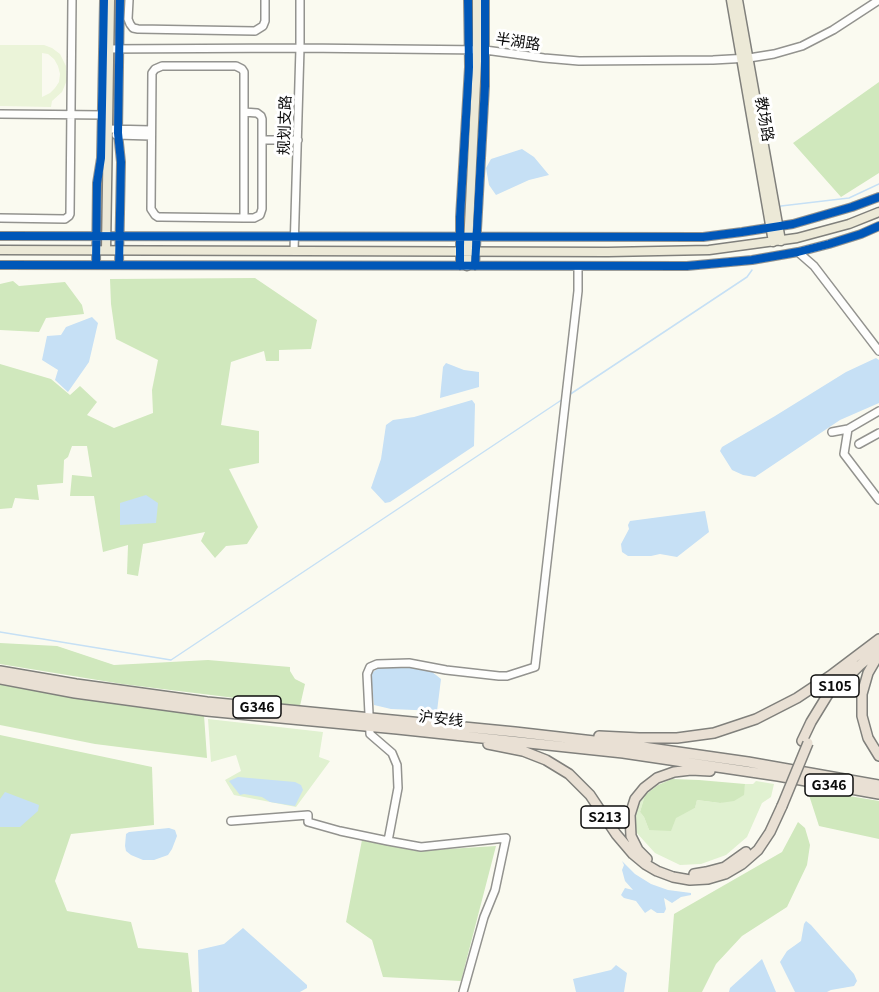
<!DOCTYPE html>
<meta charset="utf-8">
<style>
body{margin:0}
canvas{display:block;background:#fafaf0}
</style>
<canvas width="879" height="992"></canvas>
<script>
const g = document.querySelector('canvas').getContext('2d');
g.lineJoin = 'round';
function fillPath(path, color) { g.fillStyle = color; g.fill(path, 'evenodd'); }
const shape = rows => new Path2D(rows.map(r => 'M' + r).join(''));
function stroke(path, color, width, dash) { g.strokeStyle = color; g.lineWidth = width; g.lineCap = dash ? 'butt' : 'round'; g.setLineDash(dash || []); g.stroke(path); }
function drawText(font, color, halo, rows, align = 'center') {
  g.font = font + ' Georgia,"Noto Sans SC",serif'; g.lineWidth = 6; g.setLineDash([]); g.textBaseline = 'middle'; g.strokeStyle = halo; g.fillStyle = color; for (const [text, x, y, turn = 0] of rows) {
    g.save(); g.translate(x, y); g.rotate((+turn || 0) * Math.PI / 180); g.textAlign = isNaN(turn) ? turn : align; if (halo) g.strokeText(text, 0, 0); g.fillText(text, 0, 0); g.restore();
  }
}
fillPath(shape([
 [208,719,323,732,319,757,330,761,296,807,234,795,225,780,241,771,236,755,211,762],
 [756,781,774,784,771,797,762,803,747,837,726,855,701,864,680,865,655,853,635,831,634,826,636,809,645,795,640,812,644,817,649,830,695,808,697,800,720,803,743,795,745,784,753,784]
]), '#e0f1d0');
fillPath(shape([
 [879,82,879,173,841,197,793,143],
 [255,278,317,320,311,349,279,350,279,361,266,361,264,351,231,362,221,425,259,431,259,463,229,469,258,527,247,544,226,546,215,558,201,541,205,532,143,544,138,576,127,574,128,545,103,552,94,496,70,496,72,475,92,477,87,446,72,446,68,457,64,460,63,483,37,485,39,500,15,498,12,508,0,509,0,364,51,379,70,395,80,386,97,402,87,415,114,428,153,413,152,390,158,360,116,339,111,304,110,279],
 [13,281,19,286,65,282,82,305,84,314,46,318,39,332,0,330,0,284],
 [0,643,57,646,114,665,208,660,290,667,290,671,295,679,305,684,300,706,122,684,0,664],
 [0,683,204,715,207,758,95,744,0,725],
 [0,735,152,767,154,825,71,834,55,881,67,911,131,922,138,948,188,953,192,992,0,992],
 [672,779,699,780,745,784,744,795,734,801,720,803,697,800,695,808,676,818,671,831,649,830,644,817,640,812,645,795,658,785],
 [807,789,879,801,879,839,819,826],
 [798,822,805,828,810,845,807,865,787,907,742,936,716,964,702,992,668,992,674,914,782,852],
 [362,840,416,851,496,846,461,981,383,977,372,940,346,922]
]), '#d0e8bd');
fillPath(shape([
 [0,45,44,45,52,48,60,54,66,66,67,80,62,92,52,101,51,107,0,106],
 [42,53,48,54,54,59,58,66,60,74,59,82,55,88,50,93,42,97]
]), '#ebf4d9');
fillPath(shape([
 [522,149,534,157,549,175,529,180,496,195,489,185,486,168,491,159],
 [92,317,98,323,89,362,68,392,55,380,58,370,42,360,47,336,61,335,66,327],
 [876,358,879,360,879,403,840,420,755,477,743,475,732,470,720,451,722,447,775,416,846,372],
 [446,363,464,370,479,372,479,387,440,398,443,367],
 [472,400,475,404,474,446,390,502,385,503,371,488,381,459,386,425,393,420,414,417],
 [146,495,158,503,156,523,120,525,120,503],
 [705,511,709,532,677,557,660,554,651,556,628,556,622,552,621,544,629,529,628,525,630,521],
 [408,666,431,671,441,679,437,711,391,709,374,705,371,676,373,672,380,667],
 [238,777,295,782,301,785,303,790,295,806,270,802,262,797,244,794,240,795,229,781],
 [5,792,39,805,38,811,20,827,0,827,0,799],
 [169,828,175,830,177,836,172,849,168,855,154,860,143,860,131,855,126,851,125,846,126,834,129,832],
 [622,861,635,874,651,884,668,890,691,893,691,895,681,897,672,903,664,898,666,909,664,913,657,913,651,909,645,913,636,901,624,898,621,895,625,888,633,890,625,881,622,870,624,865],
 [806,921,811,925,854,974,857,981,854,986,831,990,827,992,795,992,780,962,787,951,801,941,804,924],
 [243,928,307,985,307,988,300,992,199,992,198,950,224,944],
 [762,959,776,992,729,992,730,988],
 [616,965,627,973,624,992,576,992,573,979,611,970]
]), '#c6e0f5');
stroke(shape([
 [779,208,781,206,849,198,879,184],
 [569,395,747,277,752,270],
 [0,632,171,660,563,399]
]), '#c6e0f5', 1.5);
const minor = shape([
 [129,0,128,19,130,24,133,28,138,29,255,31,263,26,265,21,265,0],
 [103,49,300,48,485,50,544,58,579,61,713,60,749,58,774,54,802,46,833,30,879,0],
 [244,112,257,113,261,116,262,119,262,209,260,215,254,218,244,218,161,217,158,217,155,215,151,209,152,73,155,69,162,66,236,66,242,69,244,72,244,218],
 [0,114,105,115],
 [108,129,151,130],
 [116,135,151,136],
 [262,140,298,140],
 [0,218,65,219,69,216,70,214,72,0],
 [0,236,703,237,742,232,793,224,852,207,879,197],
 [294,251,300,48,300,0],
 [798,252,814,266,879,351],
 [0,265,687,266,752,260,798,252,829,244,861,234,879,226],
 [96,265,97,183,101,158,104,0],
 [119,265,121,162,118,133,120,0],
 [460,266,460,217,469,67,468,0],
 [475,266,485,86,485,0],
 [879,411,848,429,844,454,879,500],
 [832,432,848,429],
 [859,444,879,433],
 [231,821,308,815,308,822,340,831,388,841],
 [463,992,484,917,495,890,506,838,421,847,388,841,398,788,397,765,392,753,370,734,367,674,370,667,377,664,409,663,446,670,499,676,507,676,535,667,578,291,578,266]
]);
const major = shape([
 [731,0,773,242],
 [738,0,781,241],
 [0,250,608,252,709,250,797,238,849,224,879,212],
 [106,250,110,0],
 [467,266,477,61,477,0]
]);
const highway = shape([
 [879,654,868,673,862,694,862,716,868,738,879,756],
 [0,671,76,684,207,702,515,732,629,745,748,762,879,785],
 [852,673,860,665,879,649],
 [0,679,75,693,207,711,397,729,623,753,778,776,879,794],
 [599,736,639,738,677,738,714,733,756,719,797,698,830,676,879,639],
 [802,741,811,722,830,691,853,664],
 [488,744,523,751,546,760,569,774,590,795,616,834,633,854,645,864,657,871,673,877,690,880,708,879,725,874,742,864,758,850,770,832,782,806],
 [647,859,638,850,631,836,630,815,635,799,644,788,657,778,674,772,691,770,710,771],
 [694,874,706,872,725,867,746,852]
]);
stroke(minor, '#93938f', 10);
stroke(major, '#80807c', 11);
stroke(highway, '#80807c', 12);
stroke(minor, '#fefefd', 7);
stroke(major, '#ece9d7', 8);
stroke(highway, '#e9e0d4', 9);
const highwayBridge = shape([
 [782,806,808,743]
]);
stroke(highwayBridge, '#80807c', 12, []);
stroke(highwayBridge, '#e9e0d4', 9);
stroke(shape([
 [0,236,703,237,742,232,793,224,852,207,879,197],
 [0,265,687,266,752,260,798,252,829,244,861,234,879,226],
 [96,265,97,183,101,158,104,0],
 [119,265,121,162,118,133,120,0],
 [460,266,460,217,469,67,468,0],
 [475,266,485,86,485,0]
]), '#0057b8', 8);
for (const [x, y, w] of [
 [835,686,48],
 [257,707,48],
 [829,785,48],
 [605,817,48]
]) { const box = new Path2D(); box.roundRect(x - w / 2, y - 11, w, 22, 4.5); g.fillStyle = '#fff'; g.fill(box); stroke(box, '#0c0c0c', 1.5); }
drawText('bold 14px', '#0c0c0c', null, [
 ["S105",835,686],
 ["G346",257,707],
 ["G346",829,785],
 ["S213",605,817]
]);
drawText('15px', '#0c0c0c', '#fff', [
 ["半湖路",518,41,8],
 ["教场路",765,119,80],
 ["规划支路",284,125,-88],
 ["沪安线",441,718,6]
]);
</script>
